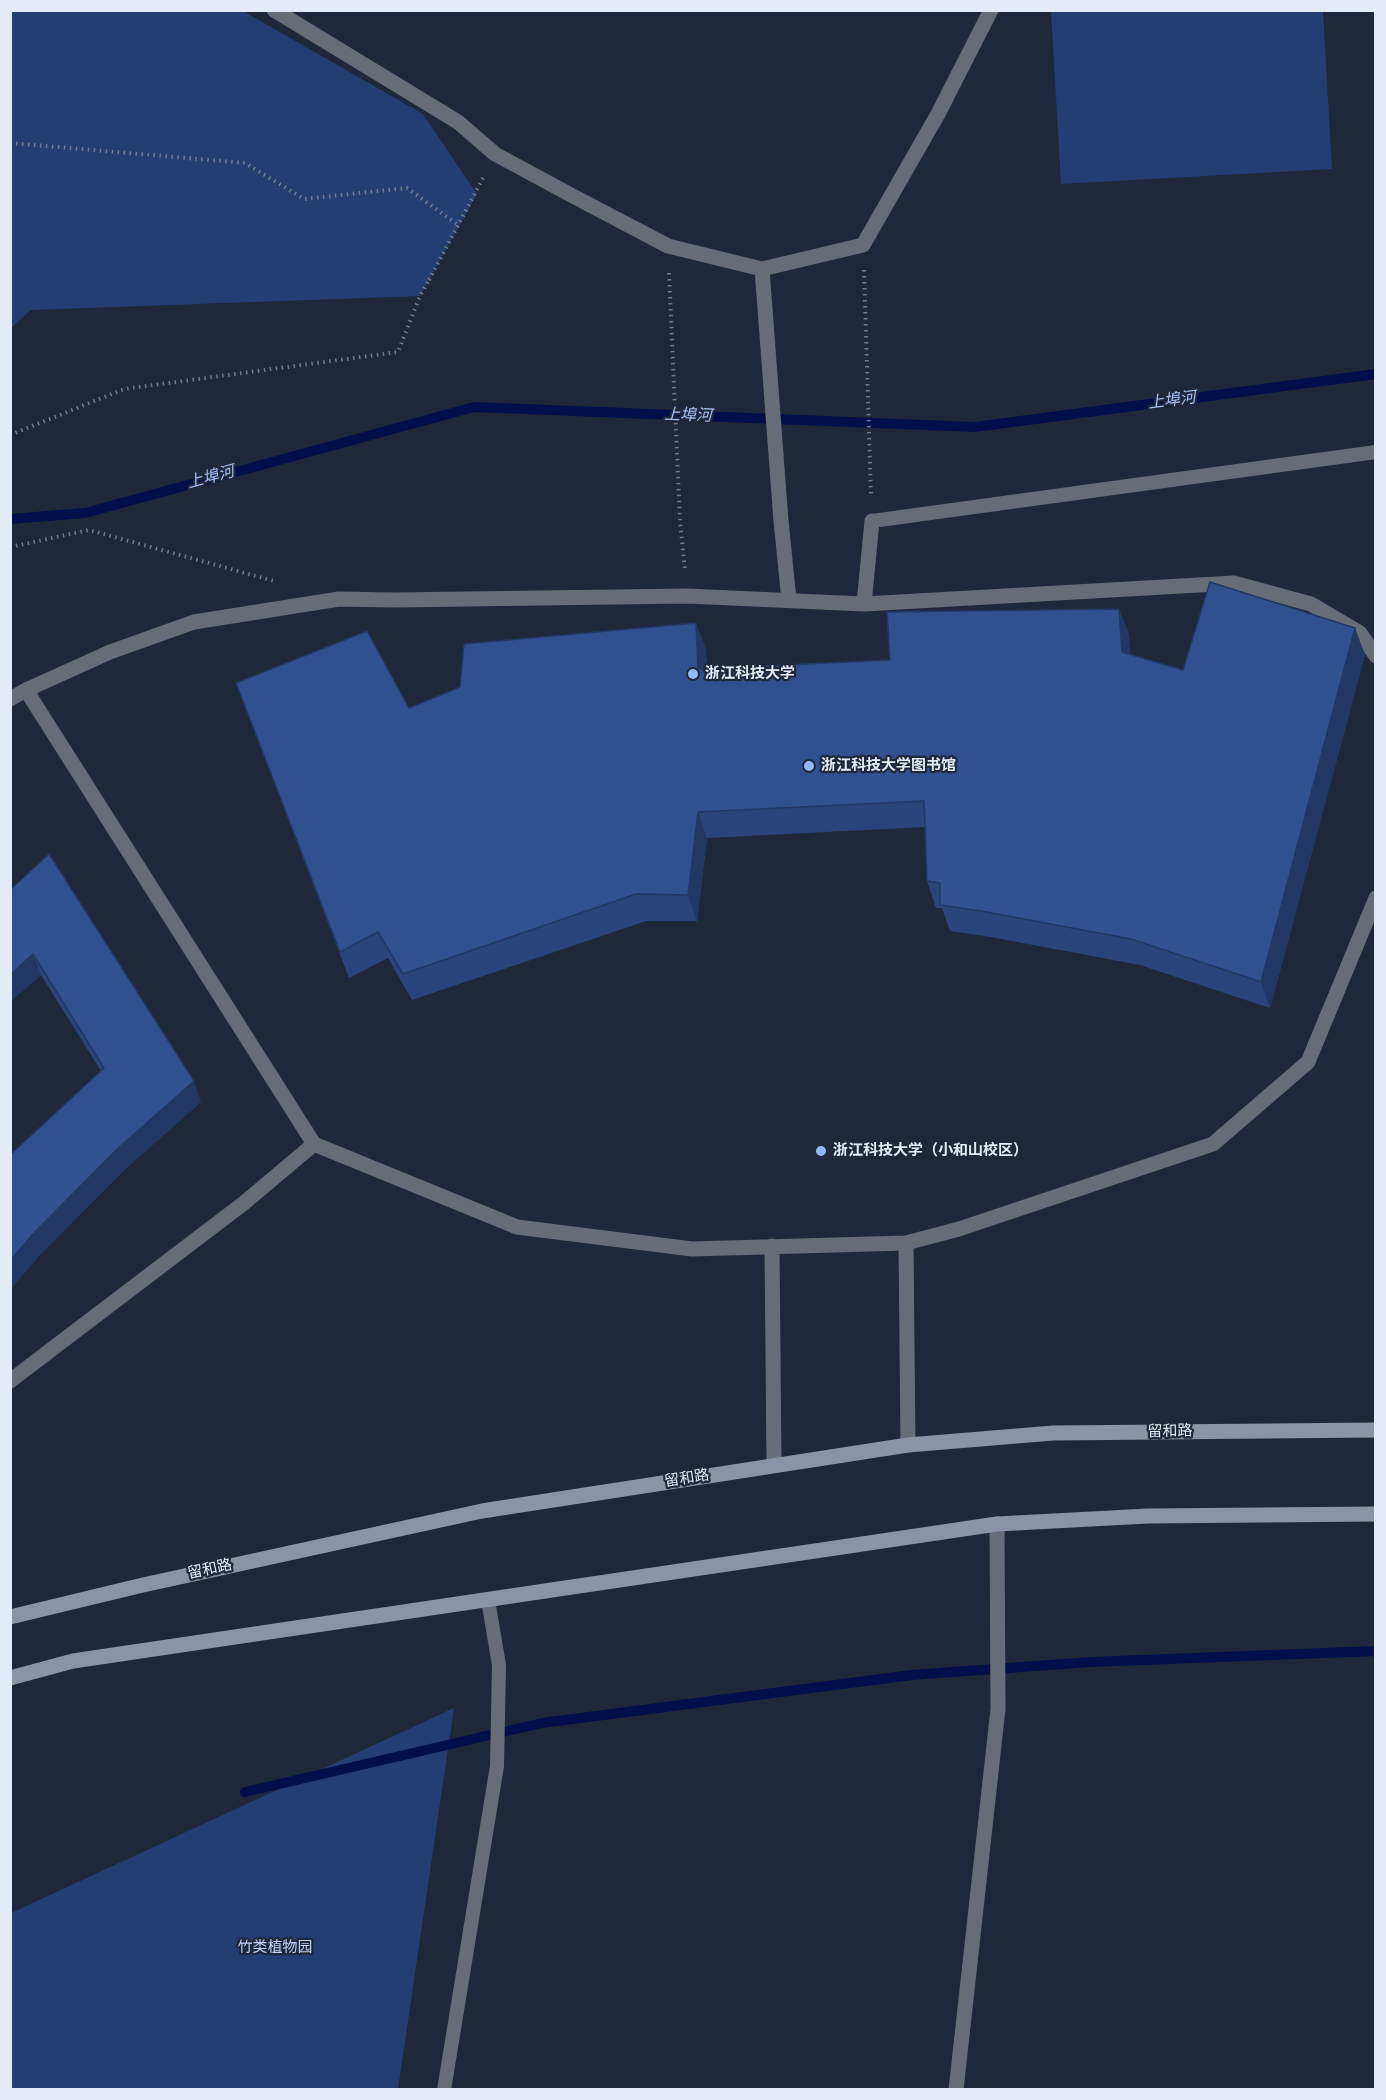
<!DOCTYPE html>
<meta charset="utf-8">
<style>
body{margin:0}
#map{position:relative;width:1386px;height:2100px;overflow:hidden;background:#1e283a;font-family:Poppins,sans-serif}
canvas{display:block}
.frame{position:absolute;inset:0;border:12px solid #e4ebf8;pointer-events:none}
</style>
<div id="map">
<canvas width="1386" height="2100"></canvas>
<div class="frame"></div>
</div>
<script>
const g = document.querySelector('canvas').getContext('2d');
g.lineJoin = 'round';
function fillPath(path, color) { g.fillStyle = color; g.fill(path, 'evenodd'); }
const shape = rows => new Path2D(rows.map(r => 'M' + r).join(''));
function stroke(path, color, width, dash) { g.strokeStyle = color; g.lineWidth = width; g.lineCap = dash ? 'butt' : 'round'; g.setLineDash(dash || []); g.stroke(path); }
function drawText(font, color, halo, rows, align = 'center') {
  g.font = font + ' Poppins,"Noto Sans SC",sans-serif'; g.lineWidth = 4.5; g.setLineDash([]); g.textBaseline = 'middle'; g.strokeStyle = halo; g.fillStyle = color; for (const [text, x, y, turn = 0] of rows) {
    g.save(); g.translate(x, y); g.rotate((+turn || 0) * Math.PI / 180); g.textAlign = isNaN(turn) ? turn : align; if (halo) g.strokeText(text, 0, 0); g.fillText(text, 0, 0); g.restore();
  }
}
fillPath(shape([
 [11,10,243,11,423,114,477,194,420,296,31,310,11,328],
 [1051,11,1323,11,1332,169,1061,184],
 [454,1708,398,2089,11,2089,11,1913]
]), '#233e73');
stroke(shape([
 [10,519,85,513,474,407,975,427,1376,374],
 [245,1792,542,1723,912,1675,1090,1662,1376,1651]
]), '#000f4a', 10);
stroke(shape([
 [10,143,245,163,304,199,407,188,458,225],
 [864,270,871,496],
 [669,273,680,521,685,571],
 [429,280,483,178],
 [10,435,124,389,398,352,420,296,430,278],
 [10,547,89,530,274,581]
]), '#737c8c', 4, [1.5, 4.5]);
stroke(shape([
 [872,521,1376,452],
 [444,2090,497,1766,499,1665,488,1600]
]), '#676d77', 14);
stroke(shape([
 [274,10,458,122,495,154,571,195,668,246,762,269,863,245,938,114,991,10],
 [762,269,781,521,789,600],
 [864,604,872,521],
 [26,690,314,1144,517,1227,692,1249,906,1243,959,1229,1213,1144,1308,1062,1376,898],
 [10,699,26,690,110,652,194,622,339,599,394,600,687,596,864,604,1234,583,1311,604,1360,633,1376,656],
 [906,1243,908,1445],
 [772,1246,774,1465],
 [10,1381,244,1203,314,1144],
 [956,2090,998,1709,997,1524]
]), '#676d77', 15);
stroke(shape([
 [10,1617,143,1585,482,1511,908,1445,1053,1433,1376,1430],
 [10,1678,73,1661,997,1524,1148,1516,1376,1514]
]), '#8b94a4', 15);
fillPath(shape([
 [1119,609,1129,635,1130,654,1183,670,1365,655,1270,1008,1140,965,991,937,950,931,942,908,936,908,927,881,925,827,707,838,697,921,646,921,412,1000,388,958,349,978,236,683,409,708,706,649,707,669,890,660],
 [10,890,201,1102,123,1171,40,1255,101,1071,41,975,10,1002]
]), '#2a457b');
fillPath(shape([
 [1119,609,1129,635,1132,678,1122,652],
 [696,623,706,649,708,695,698,669],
 [1355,628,1365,655,1270,1008,1261,982],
 [698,812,707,838,697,921,688,895],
 [33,954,41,975,10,1002,10,975],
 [194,1081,201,1102,123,1171,40,1255,10,1290,10,1261,33,1234,116,1150]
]), '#223864');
const building = shape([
 [1210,582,1355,628,1261,982,1131,939,981,911,940,905,940,883,927,881,924,801,698,812,688,895,636,894,403,974,378,932,340,952,236,683,367,631,409,708,460,687,464,644,696,623,698,669,890,660,887,612,1119,609,1122,652,1183,670,1210,582],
 [49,854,194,1081,116,1150,33,1234,10,1261,10,1155,104,1068,33,954,10,975,10,890,49,854]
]);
fillPath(building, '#31508f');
stroke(building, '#223864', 1.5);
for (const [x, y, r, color] of [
 [693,674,6,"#92b7fd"],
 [809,766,6,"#92b7fd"],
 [821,1151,6,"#92b7fd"]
]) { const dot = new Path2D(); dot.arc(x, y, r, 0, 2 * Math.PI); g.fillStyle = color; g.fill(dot); stroke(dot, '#1e283a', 2); }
drawText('bold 15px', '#e4ebf8', '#1e283a', [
 ["浙江科技大学",705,674],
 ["浙江科技大学图书馆",821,766],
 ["浙江科技大学（小和山校区）",833,1151]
], 'left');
drawText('15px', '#e4ebf8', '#1e283a', [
 ["留和路",1170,1432,-1],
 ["留和路",687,1479,-9],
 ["留和路",210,1570,-12]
]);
drawText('15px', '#bfd3f8', '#1e283a', [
 ["竹类植物园",275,1948]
]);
drawText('italic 16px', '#a3c0f6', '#1e283a', [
 ["上埠河",1172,401,-7],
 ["上埠河",688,416,2],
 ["上埠河",211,478,-15]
]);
</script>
